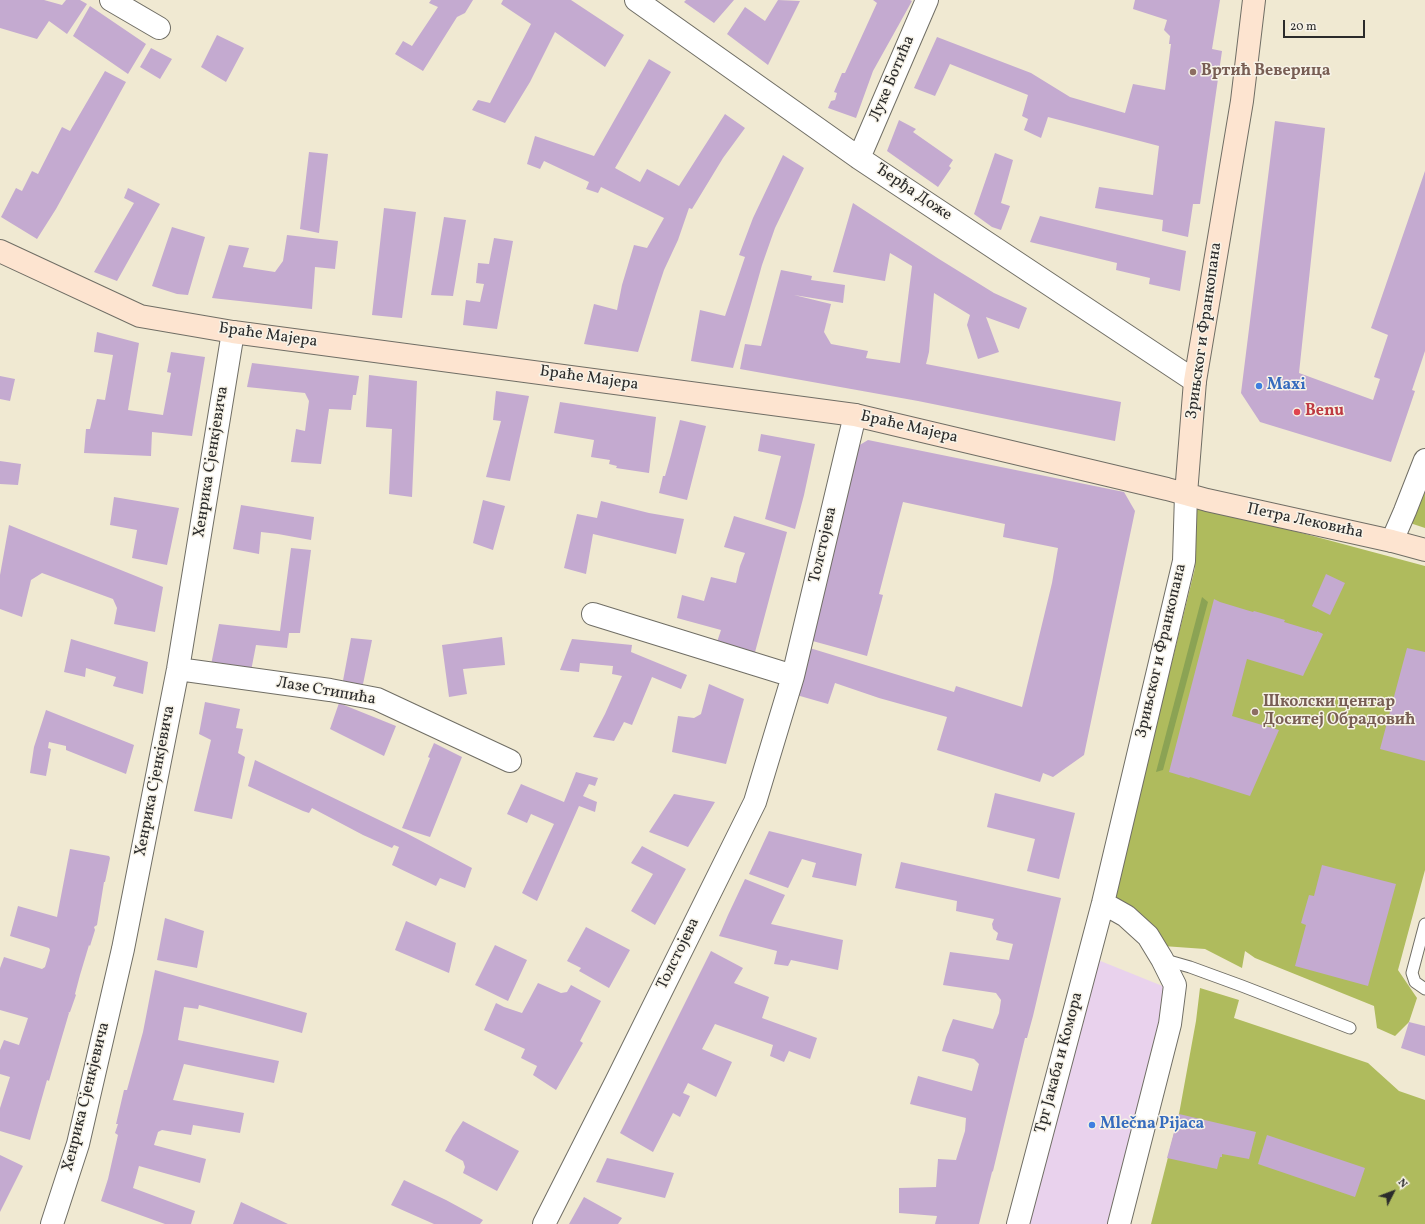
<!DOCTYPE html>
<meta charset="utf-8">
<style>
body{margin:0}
#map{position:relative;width:1425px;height:1224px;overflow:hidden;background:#f0e9d2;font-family:Vollkorn,serif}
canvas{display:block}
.north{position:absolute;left:1373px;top:1172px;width:40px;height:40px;-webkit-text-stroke:3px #f7f3e8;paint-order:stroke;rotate:48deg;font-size:11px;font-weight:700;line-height:16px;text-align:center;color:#2b2b2b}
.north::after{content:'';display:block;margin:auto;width:14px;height:18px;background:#2b2b2b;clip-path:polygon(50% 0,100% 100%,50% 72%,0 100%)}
.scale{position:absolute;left:1283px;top:20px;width:82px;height:18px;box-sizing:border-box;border:2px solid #2b2b2b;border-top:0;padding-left:5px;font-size:12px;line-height:14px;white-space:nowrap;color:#2b2b2b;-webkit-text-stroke:3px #f7f3e8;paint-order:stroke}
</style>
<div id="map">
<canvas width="1425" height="1224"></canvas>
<div class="north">N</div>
<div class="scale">20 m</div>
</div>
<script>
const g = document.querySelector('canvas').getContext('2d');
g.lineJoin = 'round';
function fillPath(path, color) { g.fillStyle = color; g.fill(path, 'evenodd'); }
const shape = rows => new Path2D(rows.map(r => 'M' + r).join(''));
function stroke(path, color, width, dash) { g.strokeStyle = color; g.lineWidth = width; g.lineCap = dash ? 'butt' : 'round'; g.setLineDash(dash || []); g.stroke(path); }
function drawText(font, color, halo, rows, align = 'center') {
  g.font = font + ' Vollkorn,serif'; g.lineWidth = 3; g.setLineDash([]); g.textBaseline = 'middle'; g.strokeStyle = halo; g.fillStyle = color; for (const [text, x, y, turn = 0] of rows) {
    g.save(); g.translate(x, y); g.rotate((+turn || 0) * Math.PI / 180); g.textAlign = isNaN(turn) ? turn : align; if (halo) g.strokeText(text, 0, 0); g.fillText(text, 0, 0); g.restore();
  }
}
fillPath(shape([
 [1093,958,1165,987,1160,1026,1110,1224,1023,1224]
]), '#e9d2ed');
fillPath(shape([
 [1425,481,1425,528,1410,523],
 [1197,505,1425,566,1425,870,1398,970,1417,998,1409,1022,1395,1036,1377,1028,1374,1006,1255,958,1245,951,1242,968,1205,949,1163,946,1114,898,1195,568],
 [1200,988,1239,1000,1234,1018,1368,1063,1399,1091,1425,1100,1425,1224,1151,1224,1179,1114,1196,1021]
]), '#afbb5d');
fillPath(shape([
 [1202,597,1208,602,1163,770,1156,772]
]), '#8ba354');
fillPath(shape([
 [0,0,44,0,62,5,66,0,80,0,87,4,67,34,49,21,37,39,0,28],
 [431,0,473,0,465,13,457,17,423,71,395,54,403,41,412,46,438,7,429,3],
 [503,0,571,0,624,35,605,67,555,32,530,82,505,123,472,110,478,100,490,103,531,24,501,4],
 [686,0,734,0,714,23,684,2],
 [778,0,800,1,768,65,727,34,745,7,765,21],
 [873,0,910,0,912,1,873,71,856,118,828,108,831,101,835,100,837,93,834,92,842,73,845,73,877,3],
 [1135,0,1220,0,1212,49,1222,51,1200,204,1193,204,1188,237,1162,231,1163,220,1095,208,1099,187,1153,195,1159,146,1048,117,1041,138,1024,130,1028,119,1022,116,1028,95,950,64,935,96,914,88,937,37,1031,73,1070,97,1125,113,1133,84,1165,90,1171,44,1169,44,1170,36,1164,30,1167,20,1133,9],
 [90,6,146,44,128,74,73,36],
 [217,35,244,48,226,82,201,67],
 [151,48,172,59,160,79,140,67],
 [649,59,671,72,615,168,640,182,647,169,679,186,725,114,745,128,723,158,692,209,689,208,678,240,664,270,656,294,638,352,584,344,594,304,617,310,622,285,634,245,647,248,664,218,601,187,598,193,586,189,589,182,544,161,540,169,527,164,535,136,594,156],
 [105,71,126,82,56,209,37,239,1,217,16,188,22,191,32,171,38,174,62,127,70,131],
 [899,120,916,129,913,132,953,160,949,166,951,168,938,187,887,151],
 [1275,121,1325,128,1299,373,1373,400,1380,379,1374,377,1388,335,1371,328,1425,171,1425,351,1412,390,1415,391,1391,462,1260,422,1241,393],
 [309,152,328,154,319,233,300,229],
 [995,153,1013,160,1001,203,1010,206,1001,230,992,227,974,214],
 [783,155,804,168,775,228,762,265,733,368,691,361,700,310,725,316,745,257,739,255,753,218],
 [128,188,160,204,117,281,94,272,134,203,124,198],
 [853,203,939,259,994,293,1027,308,1019,329,986,317,999,352,978,359,967,325,970,315,934,293,929,352,926,364,1121,402,1115,441,918,401,740,369,745,344,761,346,781,270,812,276,811,280,845,285,843,303,794,295,831,304,824,332,831,344,868,351,866,358,900,363,912,266,890,253,885,281,833,272],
 [384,208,416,212,402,318,372,315],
 [1040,216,1186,251,1180,291,1149,284,1150,278,1116,270,1117,263,1030,242],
 [444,217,466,220,453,296,431,295],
 [172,227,205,237,188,295,177,294,152,286],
 [287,235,338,241,335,269,315,267,312,309,212,298,229,245,249,248,243,267,275,272,283,261],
 [494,238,513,241,497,329,463,325,466,300,480,302,484,284,476,283,478,263,489,264],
 [97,332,139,343,128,410,163,415,171,373,167,372,171,352,205,357,192,436,152,432,151,456,84,453,86,429,90,429,97,399,105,400,113,355,94,352],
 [252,363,359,376,356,395,353,395,351,410,329,409,321,464,291,462,296,429,305,431,309,401,305,393,247,387],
 [369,375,417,381,412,497,389,494,392,429,366,427],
 [0,376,15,379,10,401,0,399],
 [496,391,529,396,510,481,486,477,501,421,493,420],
 [560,402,656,417,649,473,616,468,617,466,609,464,610,460,591,457,594,440,554,433],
 [680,420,706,426,687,500,659,493,663,476,665,476,671,455],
 [761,434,815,444,804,495,795,529,765,519,781,456,758,451],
 [868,440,1124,492,1135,511,1084,755,1053,777,1043,773,1040,782,937,750,947,717,879,698,835,683,828,704,793,694,804,647,813,649,954,692,956,686,1022,707,1052,583,1058,548,1003,537,1005,524,903,502,879,594,883,595,867,656,809,640,858,446],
 [0,461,21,464,18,485,0,484],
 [114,497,179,508,167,565,132,558,137,530,110,525],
 [483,500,505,506,493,550,473,543],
 [601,501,649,513,684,519,676,554,593,534,586,574,564,568,577,514,597,518],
 [241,505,314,517,311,540,278,534,261,532,259,554,233,549],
 [734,516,787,532,754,656,716,645,721,630,677,618,682,595,704,601,711,577,736,583,740,566,745,553,724,547],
 [9,525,163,587,155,632,114,624,117,608,113,599,42,573,31,580,22,617,0,609,0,575],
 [291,548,311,550,300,633,289,633,287,648,256,645,251,671,211,665,219,624,280,631],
 [1326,574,1345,583,1330,615,1312,606],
 [1214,599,1220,602,1253,612,1254,611,1285,620,1284,622,1317,632,1317,631,1323,634,1303,676,1247,659,1232,716,1279,730,1250,796,1190,777,1189,778,1169,772],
 [502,637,505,665,463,669,467,694,449,697,442,645],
 [351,638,372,640,362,689,342,686],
 [71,639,148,662,143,694,113,686,116,677,86,668,85,677,64,672],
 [572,639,632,645,631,652,687,675,681,689,652,677,632,725,624,722,614,741,593,737,605,714,622,676,612,674,613,666,580,663,579,672,560,670],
 [1407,648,1425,652,1425,761,1380,749],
 [709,684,744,699,726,764,672,752,678,716,694,718,701,714],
 [205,702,240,709,236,728,243,729,238,753,245,757,232,819,194,811,211,740,199,734],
 [339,703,396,726,384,756,330,729],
 [46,710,134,745,126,774,66,750,66,746,49,742,48,748,51,749,46,776,30,773,34,747],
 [434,743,462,757,430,837,402,828,430,758,428,757],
 [255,760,406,833,472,868,465,888,440,878,436,886,392,865,399,847,394,845,392,848,363,835,312,808,309,813,303,811,248,786],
 [576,772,598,778,595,786,589,784,583,796,597,802,595,812,579,806,537,901,522,893,554,824,531,814,527,823,507,814,521,784,564,802],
 [995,793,1075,813,1059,879,1027,871,1035,839,987,827],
 [674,794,715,802,688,847,649,832],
 [769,831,862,854,856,886,812,877,816,863,802,859,788,888,749,874],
 [642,846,686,869,655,925,631,911,653,874,631,863],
 [70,849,109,856,110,858,105,882,104,882,97,925,94,927,95,930,90,946,89,945,80,975,75,994,76,995,70,1012,68,1013,69,1013,49,1081,47,1080,30,1140,0,1131,0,1108,10,1077,0,1074,0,1050,4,1040,19,1045,28,1018,0,1010,0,968,4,957,42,969,45,967,50,950,49,948,10,936,18,906,57,917],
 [901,862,1061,898,1033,1016,1027,1038,1025,1038,993,1171,992,1172,979,1224,935,1224,937,1216,899,1213,899,1188,936,1187,938,1159,956,1160,965,1131,966,1118,910,1104,918,1076,972,1091,979,1064,974,1059,942,1051,946,1037,953,1019,993,1029,999,1013,1001,1000,996,993,943,985,950,952,1009,960,1013,944,996,940,998,933,993,929,992,924,994,919,956,911,957,901,895,888],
 [1322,865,1396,884,1368,986,1295,966,1306,925,1301,923,1309,895,1314,896],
 [745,879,785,895,771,924,843,940,838,970,791,960,788,966,774,964,777,951,719,936,728,915],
 [165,918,204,931,197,968,157,960],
 [406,921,456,943,449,973,395,950],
 [586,927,630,950,609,988,579,971,581,968,567,961],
 [495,945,527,960,508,1001,475,985],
 [711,951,743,968,734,983,769,997,762,1018,817,1038,810,1059,789,1051,784,1062,770,1056,773,1045,715,1024,702,1049,732,1062,716,1097,688,1083,683,1093,690,1096,680,1117,673,1113,653,1152,620,1133],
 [155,970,307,1013,302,1033,199,1005,198,1009,184,1007,178,1040,279,1061,274,1083,184,1064,173,1100,244,1113,240,1133,193,1125,191,1135,162,1130,158,1132,154,1145,206,1159,200,1183,139,1166,133,1188,195,1211,191,1224,165,1224,101,1201,108,1179,118,1135,115,1133,118,1124,116,1124,124,1090,127,1090,143,1032],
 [538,983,561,993,567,992,571,985,601,1001,580,1041,583,1043,556,1090,533,1075,537,1066,521,1058,525,1049,484,1030,496,1003,504,1007,522,1013],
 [1409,1022,1425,1026,1425,1056,1401,1048],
 [1179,1114,1256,1132,1249,1159,1222,1154,1222,1157,1220,1157,1217,1169,1167,1158],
 [463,1121,519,1151,497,1191,463,1173,465,1167,463,1161,445,1151,453,1136],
 [1267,1135,1365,1168,1355,1197,1258,1164],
 [0,1155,23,1166,0,1212],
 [607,1158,674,1173,665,1198,596,1182],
 [404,1180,446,1200,483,1220,480,1224,434,1224,391,1205],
 [584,1197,622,1218,618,1224,569,1224],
 [241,1202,288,1224,233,1224]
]), '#c4aad0');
const lane = shape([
 [1425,924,1412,973,1415,982,1425,989],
 [1162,959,1190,967,1242,986,1350,1028]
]);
const street = shape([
 [111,0,159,28],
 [636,0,859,158,1195,381],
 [859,158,927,0],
 [1392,541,1405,511,1425,460],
 [593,614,793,676],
 [178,669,330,690,377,699,510,761],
 [1103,903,1126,916,1148,936,1162,959,1175,985,1170,1024,1119,1224],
 [52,1224,78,1144,123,949,178,669,233,332],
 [544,1224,616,1082,755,802,793,676,855,415],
 [1018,1224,1103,903,1184,561,1186,494]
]);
const secondary = shape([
 [0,251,140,316,233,332,855,415,1167,489,1207,500,1392,541,1425,550],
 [1186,494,1195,381,1242,101,1254,0]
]);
stroke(lane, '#706e65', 13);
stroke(street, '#706e65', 24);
stroke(secondary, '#706e65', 24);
stroke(lane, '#fff', 11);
stroke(street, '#fff', 22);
stroke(secondary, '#fde4d0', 22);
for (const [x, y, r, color] of [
 [1193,72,4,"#8d6e63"],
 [1259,386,4,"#3f7fe0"],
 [1297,412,4,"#e0444e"],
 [1255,712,4,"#8d6e63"],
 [1092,1125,4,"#3f7fe0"]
]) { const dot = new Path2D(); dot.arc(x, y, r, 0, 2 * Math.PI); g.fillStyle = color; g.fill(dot); stroke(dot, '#f7f3e8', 1.5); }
drawText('bold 16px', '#785e54', '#f7f3e8', [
 ["Вртић Веверица",1201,72],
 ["Школски центар",1263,703],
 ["Доситеј Обрадовић",1263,721]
], 'left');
drawText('16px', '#2b2b2b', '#f7f3e8', [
 ["Луке Ботића",893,79,-67],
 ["Ђерђа Доже",913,193,34],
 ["Зрињског и Франкопана",1205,331,-82],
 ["Браће Мајера",268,336,8],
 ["Браће Мајера",589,379,8],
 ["Браће Мајера",909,428,13],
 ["Хенрика Сјенкјевича",212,462,-81],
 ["Петра Лековића",1305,522,12],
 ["Толстојева",824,545,-77],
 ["Зрињског и Франкопана",1162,651,-77],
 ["Лазе Стипића",326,692,10],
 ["Хенрика Сјенкјевича",156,781,-79],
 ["Толстојева",679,954,-64],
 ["Трг Јакаба и Комора",1060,1063,-75],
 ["Хенрика Сјенкјевича",87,1097,-76]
]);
drawText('bold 16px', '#366cbe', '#f7f3e8', [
 ["Maxi",1267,386],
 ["Mlečna Pijaca",1100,1125]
], 'left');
drawText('bold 16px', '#be3a42', '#f7f3e8', [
 ["Benu",1305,412]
], 'left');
</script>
